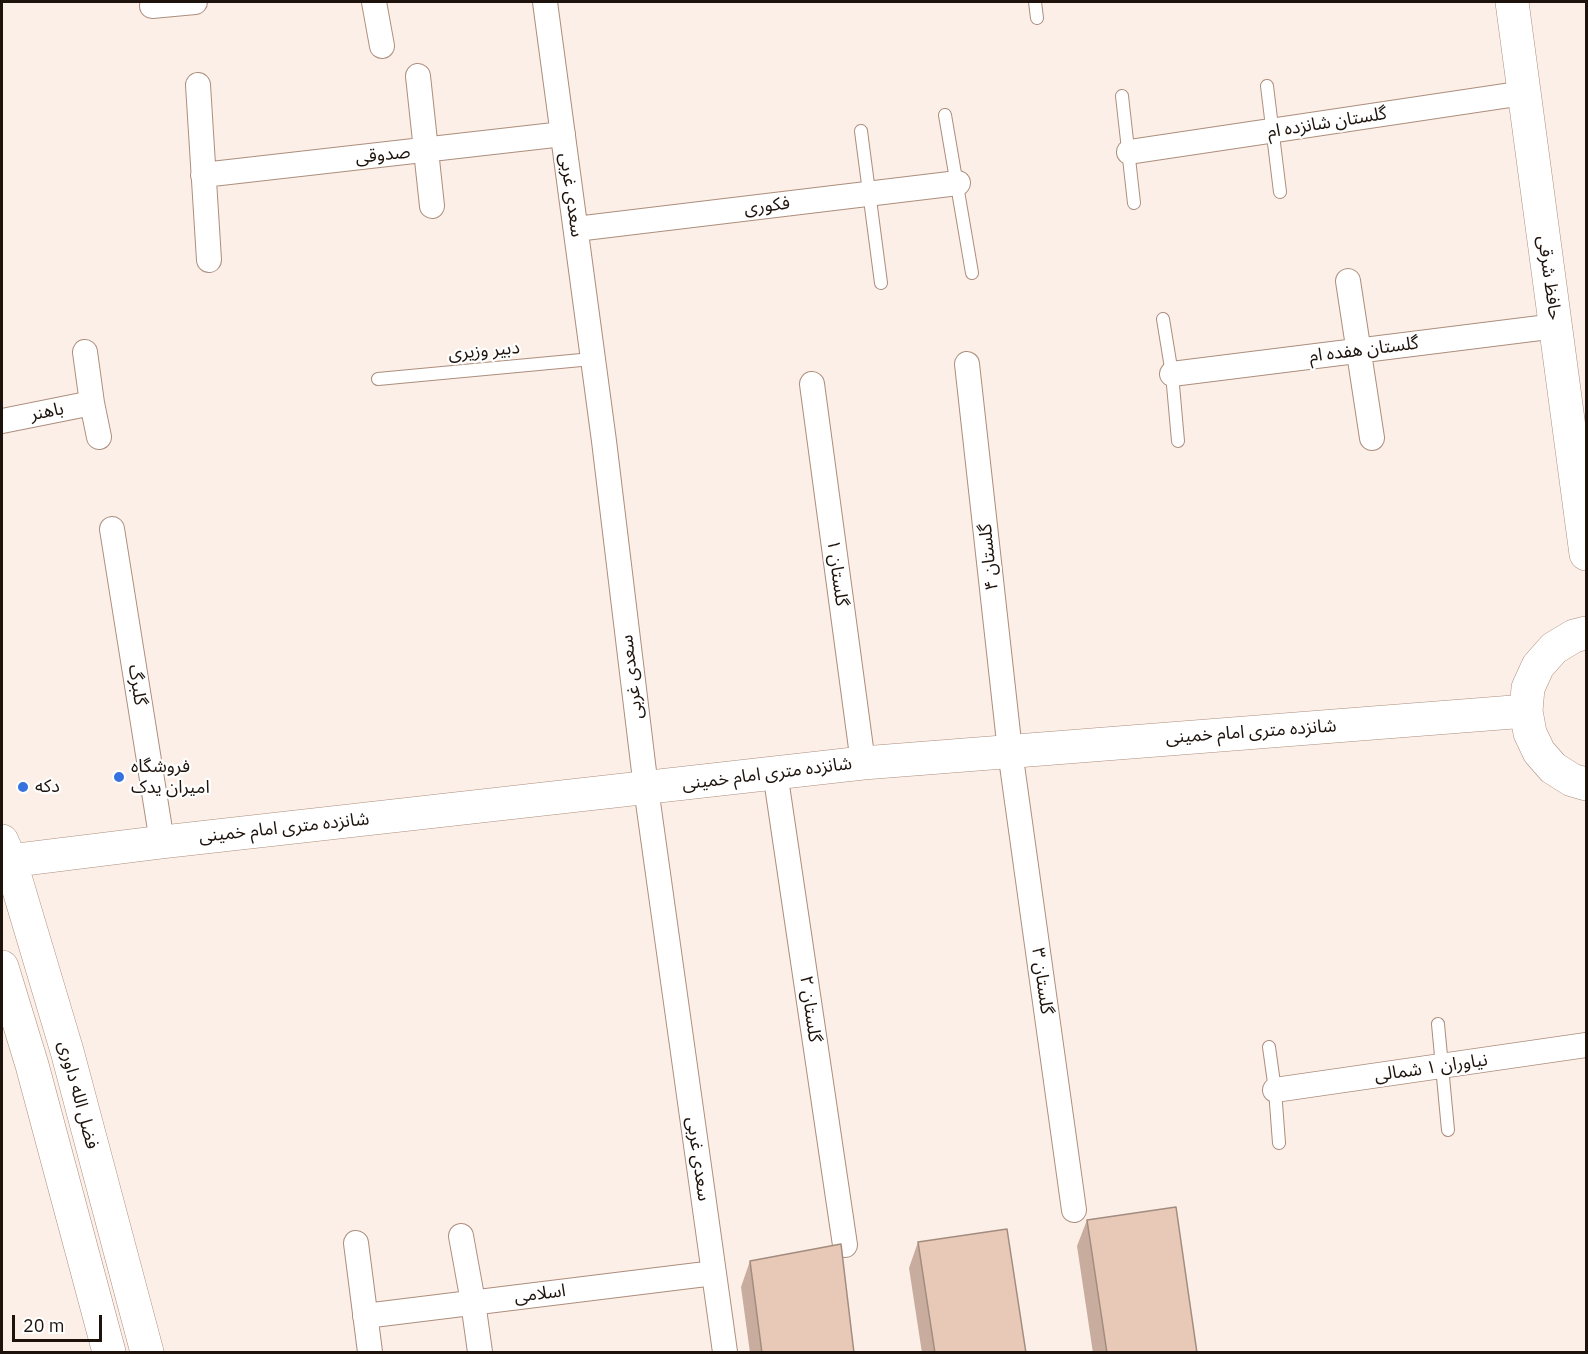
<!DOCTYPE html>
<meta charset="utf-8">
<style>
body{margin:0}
#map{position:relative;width:1588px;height:1354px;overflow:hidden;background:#fcefe7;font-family:"IBM Plex Sans",sans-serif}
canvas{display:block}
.frame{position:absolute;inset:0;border:3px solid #1d130c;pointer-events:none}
.scale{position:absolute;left:12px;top:1315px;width:90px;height:27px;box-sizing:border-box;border:3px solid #1d130c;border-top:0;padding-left:8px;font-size:18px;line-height:21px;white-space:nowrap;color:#1d130c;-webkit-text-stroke:4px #fff;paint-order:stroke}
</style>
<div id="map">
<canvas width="1588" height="1354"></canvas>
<div class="frame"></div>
<div class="scale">20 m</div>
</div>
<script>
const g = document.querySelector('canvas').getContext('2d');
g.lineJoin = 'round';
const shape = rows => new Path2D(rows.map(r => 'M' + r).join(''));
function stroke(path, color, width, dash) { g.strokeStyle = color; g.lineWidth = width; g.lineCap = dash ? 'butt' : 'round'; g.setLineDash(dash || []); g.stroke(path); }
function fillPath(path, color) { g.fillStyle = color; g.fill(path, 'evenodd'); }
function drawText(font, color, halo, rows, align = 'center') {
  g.font = font + ' "IBM Plex Sans","Noto Sans Arabic",sans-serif'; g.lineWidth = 4.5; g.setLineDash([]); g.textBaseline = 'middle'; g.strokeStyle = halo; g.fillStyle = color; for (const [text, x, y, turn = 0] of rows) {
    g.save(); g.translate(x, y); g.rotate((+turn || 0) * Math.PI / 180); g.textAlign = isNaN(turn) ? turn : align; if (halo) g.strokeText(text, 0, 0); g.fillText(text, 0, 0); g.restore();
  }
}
const lane = shape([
 [1035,2,1037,18],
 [1267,86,1280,192],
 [1122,96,1134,203],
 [945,115,972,273],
 [861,131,881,283],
 [1163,319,1172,374,1178,441],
 [378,379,592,359],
 [1438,1024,1448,1130],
 [1269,1047,1275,1090,1279,1143]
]);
const street = shape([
 [374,2,382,46],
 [545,2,604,441,646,788,725,1352],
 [152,6,195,2],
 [418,76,432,206],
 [198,85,209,260],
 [1129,152,1524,93],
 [203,175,563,134],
 [576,229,958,183],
 [1348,281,1372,438],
 [85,352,92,403,99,437],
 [967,364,1010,751,1074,1210],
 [1172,374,1556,326],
 [812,384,863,763],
 [2,421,92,403],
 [112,529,162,842],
 [775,772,845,1245],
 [1275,1090,1586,1045],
 [461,1236,473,1302,480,1352],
 [356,1243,370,1352],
 [365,1316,714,1273]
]);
const secondary = shape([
 [1512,2,1586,554],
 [1586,633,1574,636,1554,648,1538,666,1528,688,1526,711,1530,733,1539,752,1553,768,1572,780,1586,784],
 [2,841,10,860,67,1051,147,1352],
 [2,862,162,842,863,763,1526,711],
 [2,967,32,1065,109,1352]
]);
stroke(lane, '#ac8e7d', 14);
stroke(street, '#ac8e7d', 26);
stroke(secondary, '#ac8e7d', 34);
stroke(lane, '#fff', 12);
stroke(street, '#fff', 24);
stroke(secondary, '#fff', 33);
fillPath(shape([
 [1087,1220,1197,1353,1093,1353,1077,1246],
 [918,1242,1026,1353,922,1353,909,1268],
 [750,1261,854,1353,750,1353,741,1287]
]), '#c8ac9d');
const building = shape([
 [1176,1207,1197,1353,1107,1353,1087,1220,1176,1207],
 [1007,1229,1026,1353,935,1353,918,1242,1007,1229],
 [841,1244,854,1353,762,1353,750,1261,841,1244]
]);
fillPath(building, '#e8c8b6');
stroke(building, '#a28c7f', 1.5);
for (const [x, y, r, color] of [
 [119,777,6,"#3571df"],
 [23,787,6,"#3571df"]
]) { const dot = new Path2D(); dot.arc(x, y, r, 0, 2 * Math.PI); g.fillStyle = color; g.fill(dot); stroke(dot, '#fff', 2); }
drawText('18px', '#1d130c', '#fff', [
 ["گلستان شانزده ام",1327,123,-9],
 ["صدوقی",383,155,-6],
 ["سعدی غربی",571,195,82],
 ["فکوری",767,206,-7],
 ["حافظ شرقی",1549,278,82],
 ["گلستان هفده ام",1364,350,-7],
 ["دبیر وزیری",484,351,-5],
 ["باهنر",47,412,-11],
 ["گلستان ۴",989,557,-96],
 ["گلستان ۱",837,573,82],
 ["سعدی غربی",632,677,-97],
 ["گلبرگ",137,685,81],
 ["شانزده متری امام خمینی",1251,732,-4],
 ["شانزده متری امام خمینی",767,774,-7],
 ["شانزده متری امام خمینی",284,828,-6],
 ["گلستان ۳",1042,981,82],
 ["گلستان ۲",810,1009,82],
 ["نیاوران ۱ شمالی",1431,1068,-8],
 ["فضل الله داوری",78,1095,75],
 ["سعدی غربی",698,1159,82],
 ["اسلامی",540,1294,-7]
]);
drawText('18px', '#1d130c', '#fff', [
 ["فروشگاه",131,767],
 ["امیران یدک",131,788],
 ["دکه",35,787]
], 'left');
</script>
